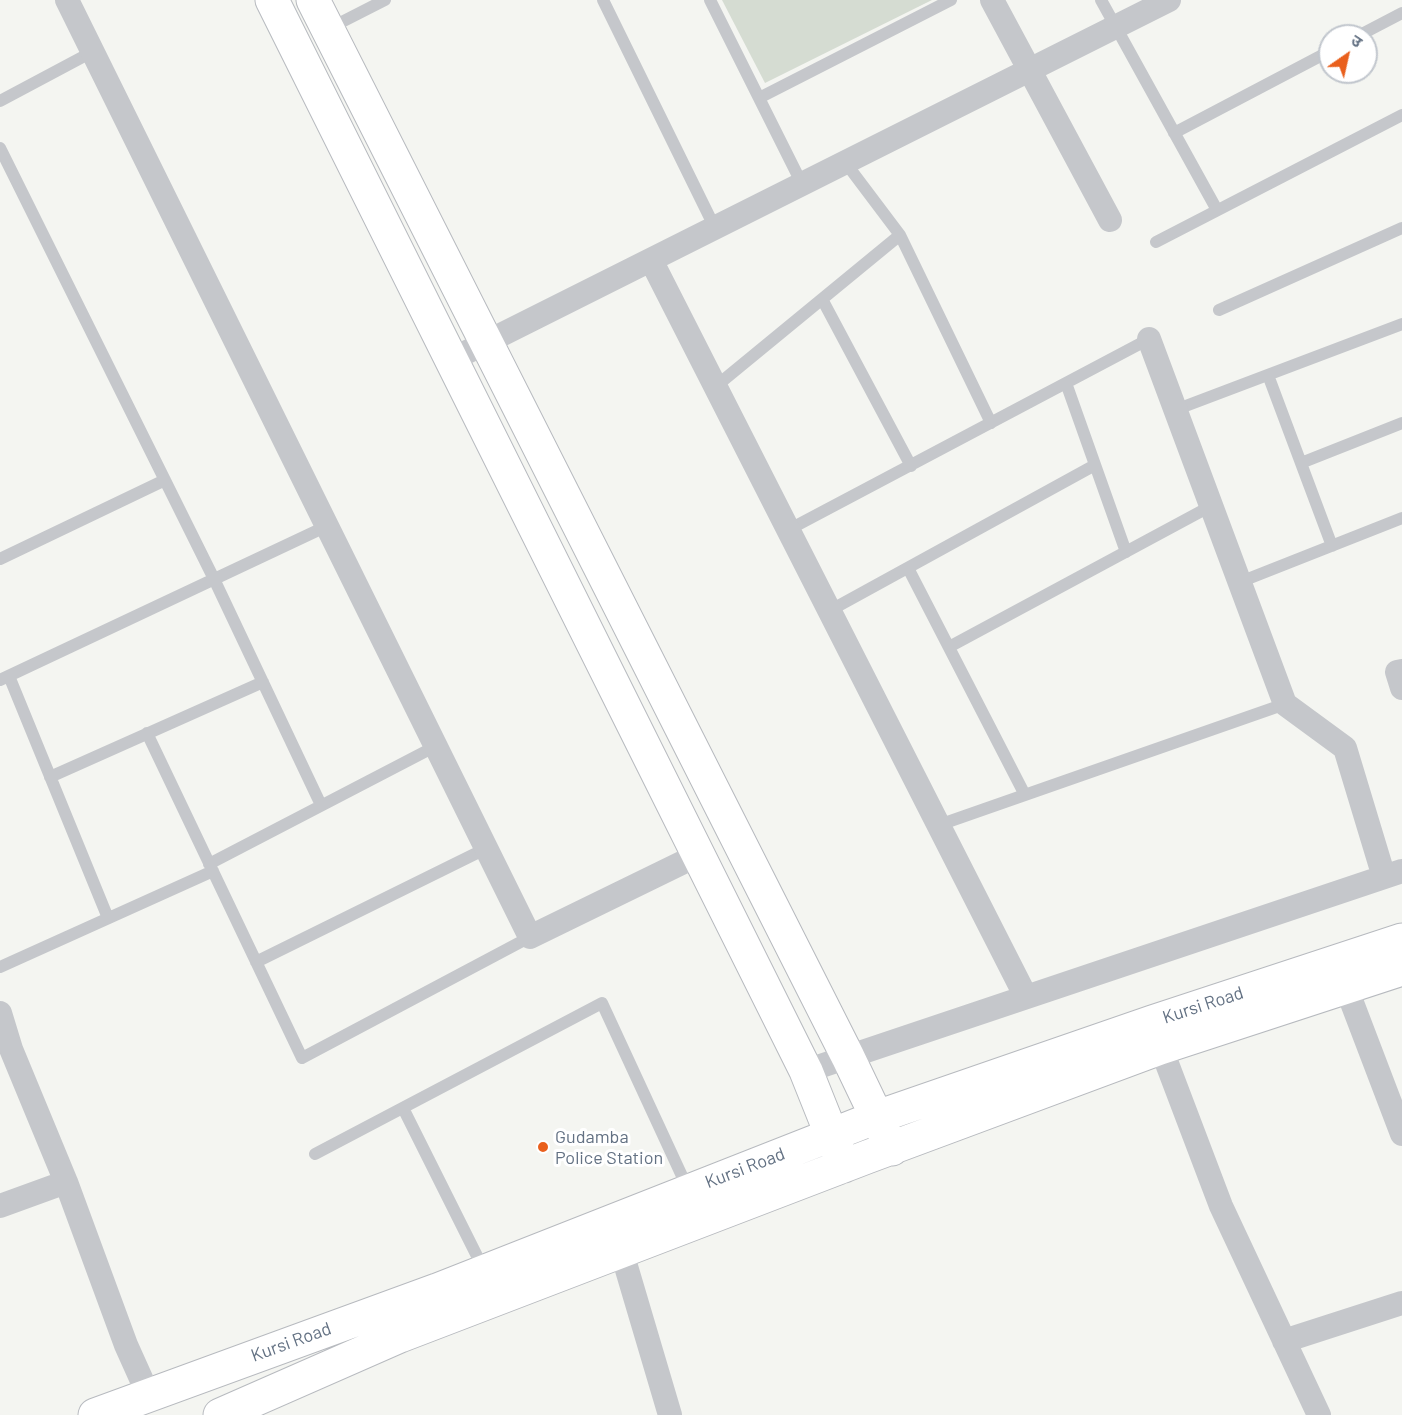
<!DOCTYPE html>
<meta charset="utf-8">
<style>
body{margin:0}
#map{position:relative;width:1402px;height:1415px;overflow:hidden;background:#f4f5f1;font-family:Barlow,"Noto Sans Devanagari",sans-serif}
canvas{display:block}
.north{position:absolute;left:1318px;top:24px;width:60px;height:60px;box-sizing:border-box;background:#fff;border:2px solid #c1c6cd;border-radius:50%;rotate:34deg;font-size:16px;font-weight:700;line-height:24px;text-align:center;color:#637183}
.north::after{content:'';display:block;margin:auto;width:21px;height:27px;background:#e9601d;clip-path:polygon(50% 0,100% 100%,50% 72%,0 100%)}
</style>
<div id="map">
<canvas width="1402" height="1415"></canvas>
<div class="north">उ</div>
</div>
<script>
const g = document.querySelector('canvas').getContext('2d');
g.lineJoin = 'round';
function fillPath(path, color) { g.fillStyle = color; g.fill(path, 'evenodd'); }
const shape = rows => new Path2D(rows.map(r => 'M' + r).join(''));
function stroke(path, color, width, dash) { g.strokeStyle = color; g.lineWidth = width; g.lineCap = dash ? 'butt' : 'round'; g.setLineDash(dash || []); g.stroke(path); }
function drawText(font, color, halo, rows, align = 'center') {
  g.font = font + ' Barlow,sans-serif'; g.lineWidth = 6; g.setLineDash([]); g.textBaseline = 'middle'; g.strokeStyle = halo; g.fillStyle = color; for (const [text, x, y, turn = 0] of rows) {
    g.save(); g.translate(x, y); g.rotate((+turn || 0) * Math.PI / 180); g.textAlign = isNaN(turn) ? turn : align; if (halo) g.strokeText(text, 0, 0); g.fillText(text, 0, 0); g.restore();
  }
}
fillPath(shape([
 [722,0,932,0,765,83]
]), '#d5dcd2');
const secondary = shape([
 [272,0,806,1071,844,1166],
 [313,0,848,1057,892,1149],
 [95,1415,437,1290,877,1117,1152,1022,1402,940],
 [220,1415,400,1336,867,1157,1160,1048,1402,969]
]);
stroke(secondary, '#b7babf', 35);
stroke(shape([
 [603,0,715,228],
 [710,0,802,184],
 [1101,0,1217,210],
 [328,29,385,0],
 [1358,36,1402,13],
 [759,98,951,0],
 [0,101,92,52],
 [1174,133,1330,51],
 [0,148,214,579,321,805],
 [845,162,900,235,991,423],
 [1156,242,1402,115],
 [822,299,911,466],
 [1219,310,1402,228],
 [1268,375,1332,546],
 [1066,383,1126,552],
 [715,387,900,235],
 [1175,410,1402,324],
 [1301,463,1402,423],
 [788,530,1149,339],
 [0,559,165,480],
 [908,568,1025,795],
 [1240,582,1402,518],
 [829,611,1095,465],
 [949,647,1211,506],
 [9,676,108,918],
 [0,680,327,526],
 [147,733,302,1058,530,937],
 [50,777,263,682],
 [939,825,1285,704],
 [209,864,436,746],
 [256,962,487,848],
 [0,967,213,871],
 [403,1108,484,1270],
 [315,1154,602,1003,688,1189]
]), '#c5c7cb', 12);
stroke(shape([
 [67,0,530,937,698,855],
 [992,0,1110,220],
 [651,260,1026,997],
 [1149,339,1285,704,1345,748,1384,877],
 [451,360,1169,0],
 [1402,671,1397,672,1402,688],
 [1346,987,1402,1134],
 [0,1013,11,1049,66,1182,126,1345,148,1394],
 [1155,1032,1221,1206,1319,1415],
 [806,1071,1402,871],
 [0,1206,66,1182],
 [617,1236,670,1415],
 [1284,1341,1402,1303]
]), '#c5c7cb', 24);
stroke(secondary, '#fff', 33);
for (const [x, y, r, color] of [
 [543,1147,6,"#e9601d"]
]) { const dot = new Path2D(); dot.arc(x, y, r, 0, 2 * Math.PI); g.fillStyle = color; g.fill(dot); stroke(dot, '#fff', 2); }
drawText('18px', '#637183', '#fff', [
 ["Kursi Road",1203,1005,-18],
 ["Kursi Road",745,1168,-21],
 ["Kursi Road",291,1342,-20]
]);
drawText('18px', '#637183', '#fff', [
 ["Gudamba",555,1137],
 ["Police Station",555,1158]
], 'left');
</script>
